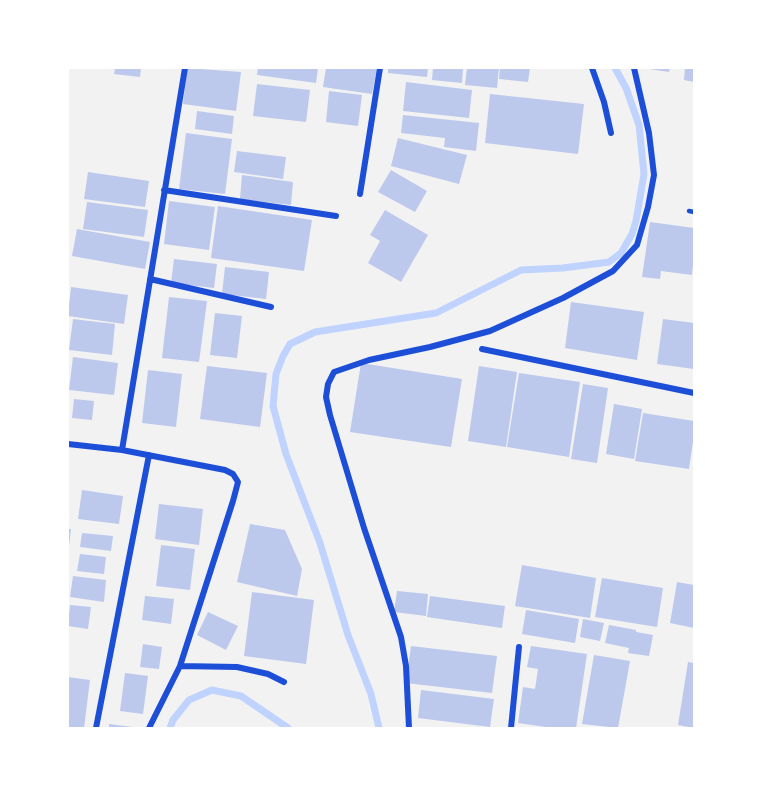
<!DOCTYPE html>
<style>
body{margin:0}
#map{position:relative;width:762px;height:796px;overflow:hidden;background:#f2f2f2;font-family:"Space Grotesk",sans-serif}
canvas{display:block}
.frame{position:absolute;inset:0;border:69px solid #fff;pointer-events:none}
</style>
<div id="map">
<canvas width="762" height="796"></canvas>
<div class="frame"></div>
</div>
<script>
const g = document.querySelector('canvas').getContext('2d');
g.lineJoin = 'round';
const shape = rows => new Path2D(rows.map(r => 'M' + r).join(''));
function stroke(path, color, width, dash) { g.strokeStyle = color; g.lineWidth = width; g.lineCap = dash ? 'butt' : 'round'; g.setLineDash(dash || []); g.stroke(path); }
function fillPath(path, color) { g.fillStyle = color; g.fill(path, 'evenodd'); }
stroke(shape([
 [170,728,173,720,189,700,212,690,241,696,288,728],
 [379,728,371,694,348,635,320,543,286,454,273,406,276,374,283,356,290,344,315,332,436,313,521,270,563,268,609,262,621,253,632,234,636,221,644,174,639,125,626,88,615,68]
]), '#bfd3fe', 7);
fillPath(shape([
 [115,68,141,68,140,77,114,74],
 [187,68,241,72,236,111,183,104],
 [258,68,318,68,316,83,257,75],
 [326,68,377,68,372,94,323,87],
 [388,68,428,68,427,77,388,73],
 [433,68,463,68,462,83,432,80],
 [467,68,499,68,497,88,465,85],
 [500,68,530,68,528,82,499,79],
 [643,68,670,68,669,72],
 [685,68,694,68,694,82,684,80],
 [406,82,472,90,469,118,403,111],
 [257,84,310,90,306,122,253,116],
 [329,91,362,95,358,126,326,122],
 [490,94,584,104,578,154,485,143],
 [197,111,234,116,232,134,195,129],
 [403,115,479,123,476,151,444,147,445,138,401,133],
 [186,133,232,139,225,194,179,189],
 [398,138,467,155,459,184,391,166],
 [237,151,286,157,283,179,234,172],
 [391,170,427,191,415,212,378,192],
 [88,172,149,181,145,207,84,199],
 [242,175,293,182,291,205,240,199],
 [169,201,215,207,209,250,164,244],
 [87,202,148,210,144,237,83,229],
 [218,206,312,220,304,271,211,258],
 [385,210,428,235,401,282,368,263,380,241,370,235],
 [650,222,694,228,694,254,692,275,661,271,660,279,642,277],
 [77,229,150,242,145,269,72,256],
 [174,259,217,264,214,288,171,283],
 [225,267,269,272,266,299,222,294],
 [71,287,128,295,124,324,68,316],
 [169,297,207,301,199,362,162,358],
 [571,302,644,312,637,360,565,348],
 [215,313,242,316,237,358,210,355],
 [73,319,115,324,112,355,69,350],
 [663,319,694,323,694,369,657,364],
 [73,357,118,363,114,395,69,390],
 [361,363,462,379,451,447,350,432],
 [207,366,267,373,260,427,200,419],
 [479,366,517,372,506,447,468,441],
 [148,370,182,374,176,427,142,423],
 [519,373,580,382,569,457,507,447],
 [583,384,608,388,597,463,571,459],
 [74,399,94,401,92,420,72,418],
 [614,404,642,409,634,459,606,454],
 [643,413,694,421,694,435,689,469,635,461],
 [82,490,123,496,119,524,78,519],
 [159,504,203,509,199,545,155,539],
 [250,524,285,530,302,569,297,596,237,582],
 [68,529,71,529,69,546,68,546],
 [82,533,113,536,111,551,80,547],
 [161,545,195,549,190,590,156,586],
 [80,554,106,557,104,574,77,571],
 [522,565,596,578,590,618,515,606],
 [73,576,106,580,104,602,70,597],
 [602,578,663,588,657,627,595,617],
 [677,582,694,585,694,628,670,623],
 [397,591,428,594,426,616,394,612],
 [252,592,314,600,306,664,244,656],
 [145,596,174,599,171,624,142,620],
 [430,596,505,606,502,628,427,617],
 [70,605,91,607,88,629,68,626],
 [526,610,579,619,575,643,522,634],
 [208,612,238,626,226,650,197,635],
 [583,619,604,623,600,641,580,637],
 [609,625,636,630,636,632,653,635,649,656,628,653,629,648,605,643],
 [143,644,162,647,159,669,140,667],
 [411,646,497,656,492,693,406,683],
 [531,646,587,654,576,728,553,728,518,723,523,687,535,689,538,669,527,667],
 [594,655,630,661,618,728,582,724],
 [688,662,694,663,694,728,678,725],
 [125,673,148,676,143,714,120,711],
 [68,677,90,680,84,728,68,727],
 [421,690,494,699,490,727,418,718],
 [109,724,133,727,133,728,109,728]
]), '#bdc9ec');
stroke(shape([
 [689,211,694,212]
]), '#1d4ed8', 4.5);
stroke(shape([
 [592,68,604,102,611,133],
 [164,190,336,216],
 [360,194,380,68],
 [150,279,271,307],
 [482,349,694,393],
 [68,444,122,450,225,470,233,474,238,482,233,501,180,666,237,667,268,674,284,682],
 [122,450,185,68],
 [96,728,149,455],
 [149,728,180,666],
 [409,728,406,666,401,637,364,528,330,415,326,397,328,384,334,372,369,360,430,347,490,331,563,298,613,271,637,245,648,207,654,175,649,133,634,68],
 [511,728,519,647]
]), '#1d4ed8', 6);
</script>
